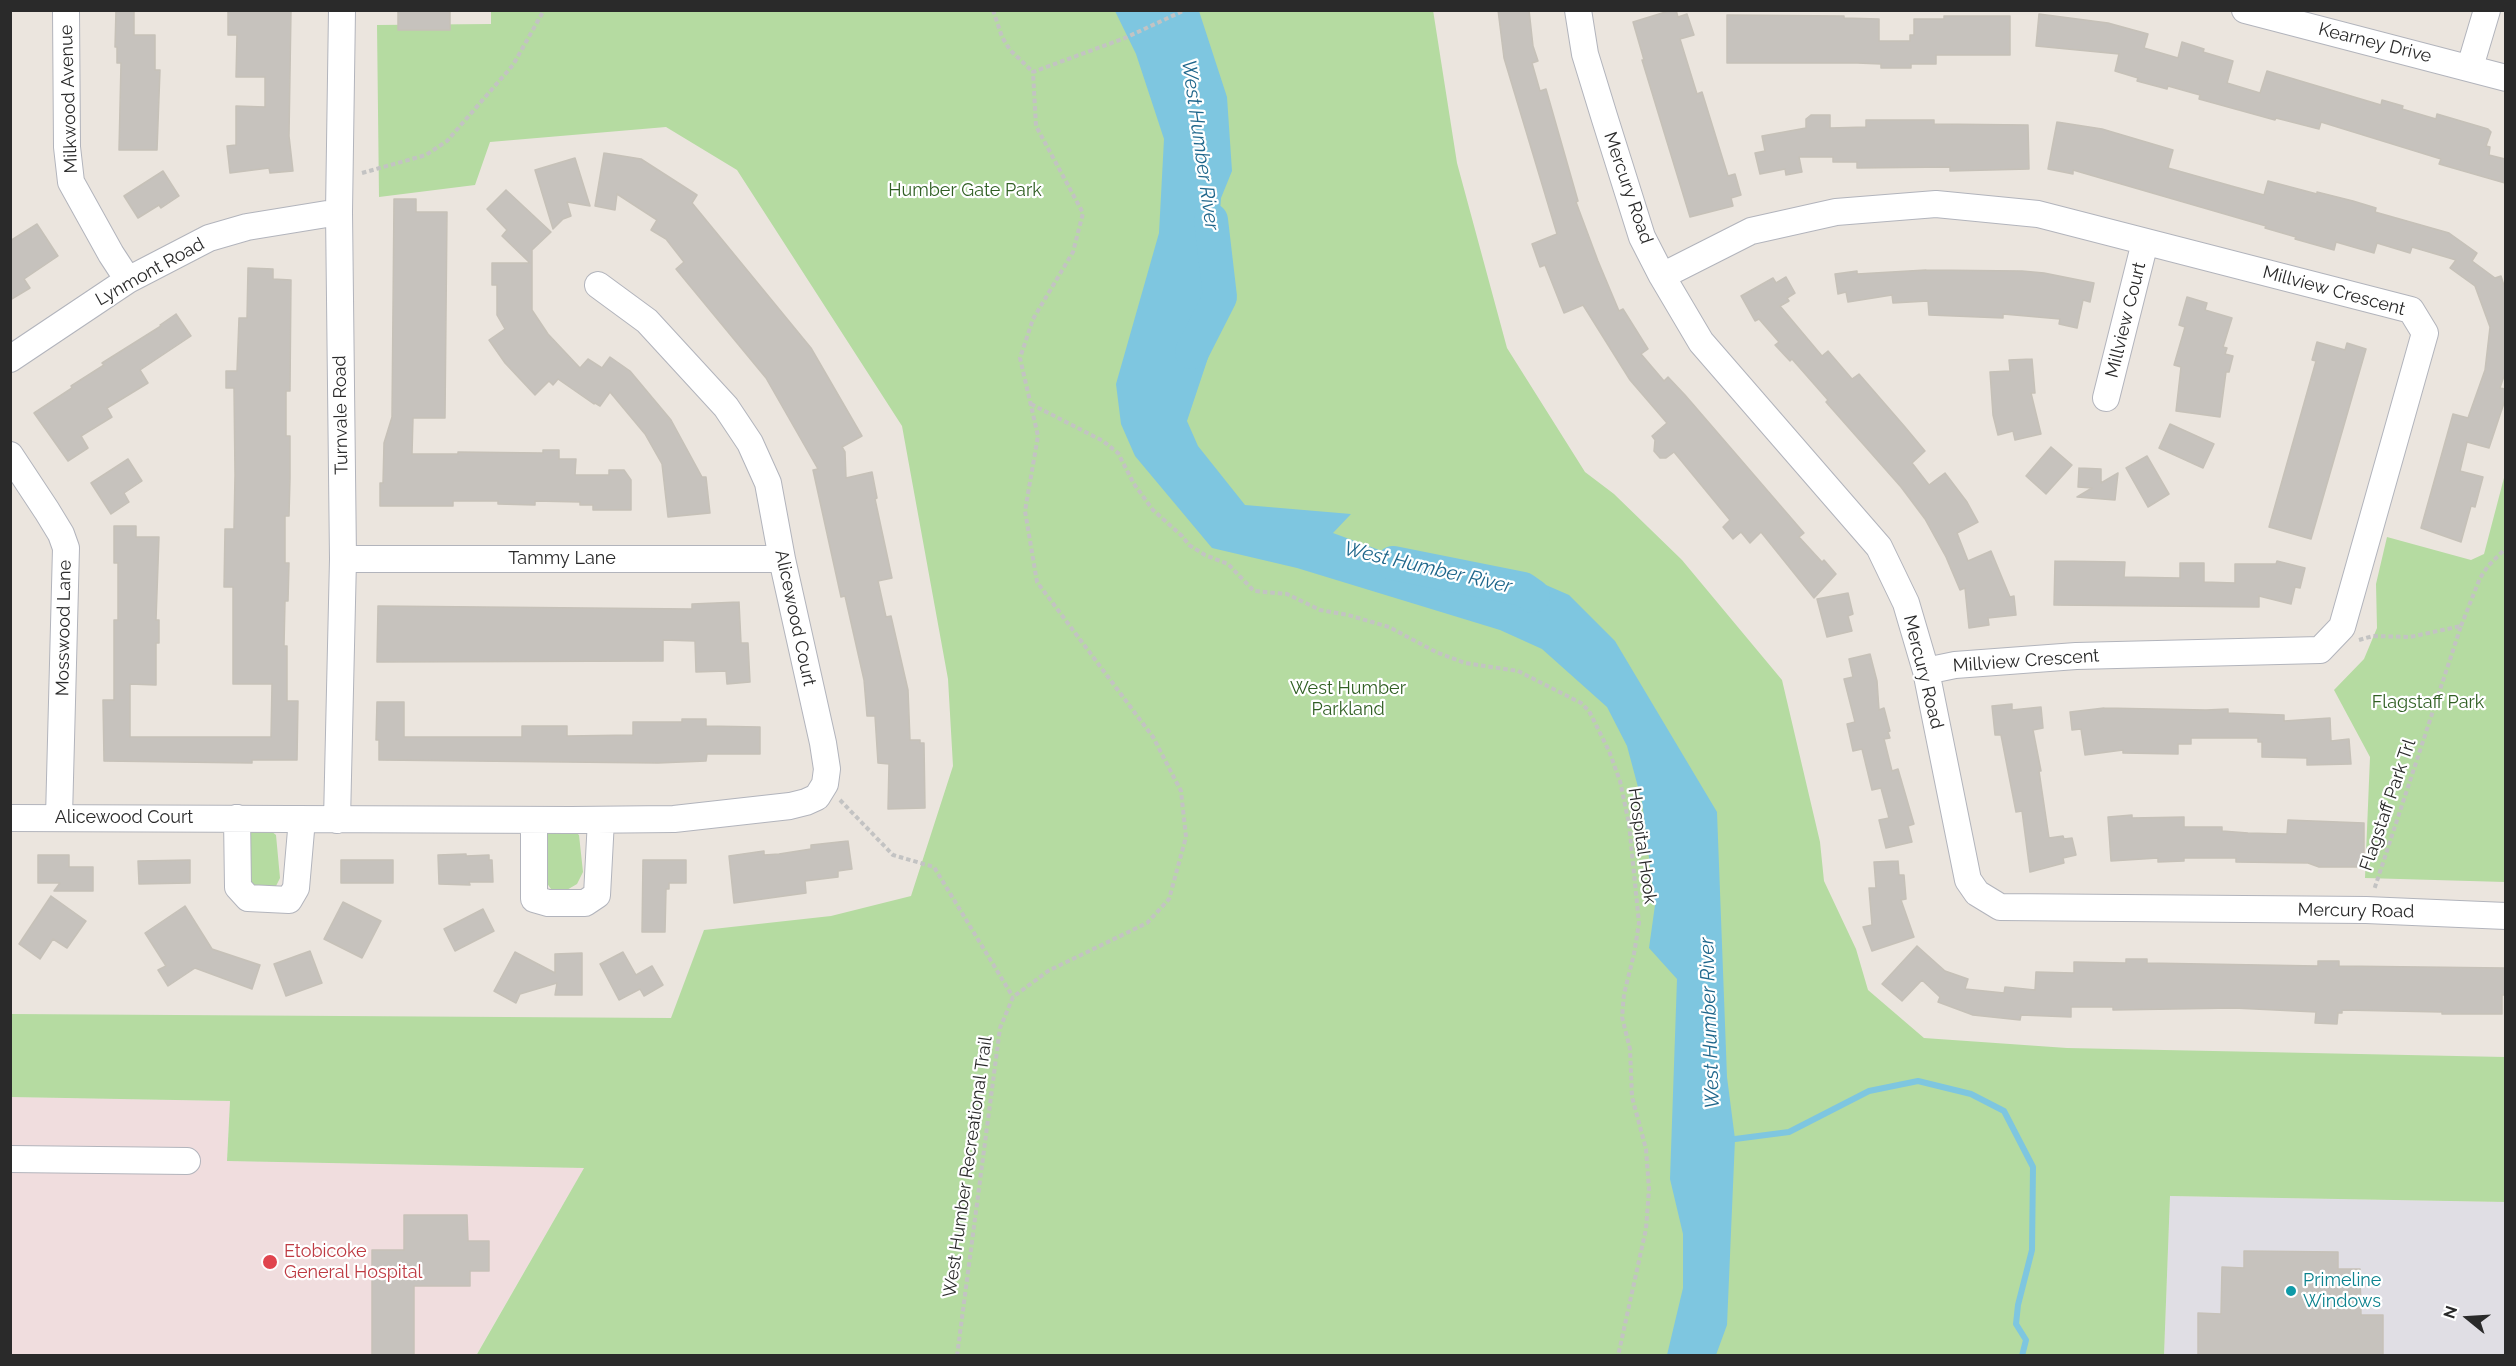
<!DOCTYPE html>
<style>
body{margin:0}
#map{position:relative;width:2516px;height:1366px;overflow:hidden;background:#ebe5de;font-family:Raleway,sans-serif}
canvas{display:block}
.frame{position:absolute;inset:0;border:12px solid #2a2a2a;pointer-events:none}
.north{position:absolute;left:2438px;top:1288px;width:60px;height:60px;-webkit-text-stroke:4px #fff;paint-order:stroke;rotate:288deg;font-size:16px;font-weight:700;line-height:24px;text-align:center;color:#2a2a2a}
.north::after{content:'';display:block;margin:auto;width:21px;height:27px;background:#2a2a2a;clip-path:polygon(50% 0,100% 100%,50% 72%,0 100%)}
</style>
<div id="map">
<canvas width="2516" height="1366"></canvas>
<div class="frame"></div>
<div class="north">N</div>
</div>
<script>
const g = document.querySelector('canvas').getContext('2d');
g.lineJoin = 'round';
function fillPath(path, color) { g.fillStyle = color; g.fill(path, 'evenodd'); }
const shape = rows => new Path2D(rows.map(r => 'M' + r).join(''));
function stroke(path, color, width, dash) { g.strokeStyle = color; g.lineWidth = width; g.lineCap = dash ? 'butt' : 'round'; g.setLineDash(dash || []); g.stroke(path); }
function drawText(font, color, halo, rows, align = 'center') {
  g.font = font + ' Raleway,sans-serif'; g.lineWidth = 4.5; g.setLineDash([]); g.textBaseline = 'middle'; g.strokeStyle = halo; g.fillStyle = color; for (const [text, x, y, turn = 0] of rows) {
    g.save(); g.translate(x, y); g.rotate((+turn || 0) * Math.PI / 180); g.textAlign = isNaN(turn) ? turn : align; if (halo) g.strokeText(text, 0, 0); g.fillText(text, 0, 0); g.restore();
  }
}
fillPath(shape([
 [2170,1196,2505,1202,2505,1355,2164,1356]
]), '#e0dee4');
fillPath(shape([
 [11,1097,230,1101,227,1161,584,1168,476,1355,11,1356]
]), '#f0ddde');
fillPath(shape([
 [491,10,1433,10,1457,163,1507,348,1585,472,1614,494,1682,560,1782,680,1820,842,1824,881,1856,949,1868,990,1924,1038,2067,1048,2505,1057,2506,1202,2170,1196,2164,1355,476,1356,584,1168,227,1161,230,1101,11,1097,11,1014,671,1018,704,930,831,916,911,896,953,766,948,679,902,426,737,170,666,127,490,142,475,185,379,197,377,25,491,24],
 [2505,474,2505,882,2365,878,2370,757,2334,690,2364,659,2377,628,2376,584,2387,537,2471,560,2484,554],
 [266,827,276,835,280,878,274,890,249,894,242,834],
 [569,827,579,835,583,872,577,884,565,891,551,889,539,872,544,833]
]), '#b5dba1');
fillPath(shape([
 [1115,11,1199,11,1227,97,1232,171,1221,198,1210,352,1187,421,1198,446,1245,505,1351,514,1333,533,1469,583,1486,584,1516,572,1569,595,1615,641,1717,812,1727,1077,1735,1139,1727,1325,1716,1355,1667,1355,1683,1288,1683,1234,1670,1179,1677,979,1649,948,1655,905,1642,802,1627,746,1607,707,1542,649,1500,630,1297,568,1212,548,1135,456,1121,424,1116,384,1159,233,1164,139,1136,54]
]), '#7ec6e0');
stroke(shape([
 [1735,1139,1789,1132,1869,1091,1918,1081,1971,1094,2004,1111,2033,1167,2032,1250,2018,1305,2016,1324,2026,1340,2022,1356]
]), '#7ec6e0', 6);
stroke(shape([
 [1192,352,1220,297,1211,220],
 [1393,563,1523,589,1533,596]
]), '#7ec6e0', 34);
const building = shape([
 [116,10,134,10,134,35,155,35,155,70,160,70,157,150,119,150,121,63,117,63,117,47,115,47,116,10],
 [228,10,291,10,289,136,293,171,270,173,269,168,230,173,227,146,236,145,236,106,265,107,265,77,236,77,237,35,228,35,228,10],
 [398,10,450,10,450,30,398,30,398,10],
 [1498,10,1529,10,1533,46,1538,61,1532,63,1540,91,1546,89,1578,201,1576,202,1598,261,1619,311,1623,309,1648,349,1641,354,1664,381,1668,377,1685,395,1804,533,1799,537,1822,562,1824,560,1836,574,1814,598,1761,532,1750,543,1741,532,1733,539,1723,527,1730,520,1674,452,1666,458,1660,458,1654,451,1655,440,1652,436,1667,423,1630,380,1583,305,1564,313,1545,265,1540,267,1532,244,1557,234,1504,58,1498,10],
 [1672,10,1676,10,1678,17,1687,14,1694,35,1680,39,1697,94,1702,92,1728,176,1735,174,1741,195,1731,198,1733,206,1690,217,1642,60,1644,60,1633,22,1672,10],
 [2039,14,2108,23,2148,34,2144,48,2178,58,2182,42,2204,49,2203,52,2233,61,2227,83,2260,93,2267,71,2381,105,2382,100,2403,106,2402,109,2436,119,2437,114,2488,129,2491,132,2486,146,2490,147,2489,155,2505,159,2505,183,2439,164,2441,159,2321,122,2319,129,2276,118,2275,120,2199,99,2200,95,2168,86,2167,89,2137,81,2138,78,2115,71,2119,54,2036,46,2039,14],
 [1727,15,1844,16,1844,18,1879,19,1879,41,1910,41,1910,35,1914,35,1914,19,1944,19,1944,16,2010,16,2010,55,1936,55,1936,64,1911,64,1911,68,1881,68,1881,64,1857,63,1727,63,1727,15],
 [1811,115,1830,115,1830,128,1866,127,1866,120,1934,120,1934,124,2028,125,2029,169,1950,171,1950,167,1857,168,1857,162,1833,162,1833,157,1799,157,1802,172,1786,175,1785,169,1760,174,1755,153,1765,151,1762,136,1806,128,1806,119,1811,115],
 [2057,122,2102,129,2173,150,2168,168,2228,185,2264,195,2268,181,2317,194,2317,192,2353,201,2376,208,2375,212,2449,233,2477,253,2472,261,2495,278,2501,276,2505,289,2505,373,2500,388,2505,389,2505,400,2489,448,2467,442,2460,471,2483,477,2475,507,2471,506,2461,542,2421,528,2453,414,2468,418,2485,370,2490,327,2475,286,2450,268,2456,260,2412,247,2410,253,2377,243,2374,253,2336,242,2334,250,2295,239,2296,237,2265,228,2266,226,2073,170,2073,174,2048,169,2057,122],
 [604,153,641,159,697,195,692,203,811,348,862,436,842,447,845,452,846,478,872,472,877,498,875,499,892,578,878,581,886,617,891,616,908,690,910,740,920,740,920,743,924,743,925,808,888,809,889,764,878,763,875,716,867,716,864,680,845,596,841,597,813,470,818,469,766,378,676,269,684,262,666,239,651,230,657,220,617,194,615,210,595,206,604,153],
 [575,158,590,206,567,202,571,216,563,219,553,229,535,170,575,158],
 [163,171,179,196,161,208,159,205,138,218,124,196,163,171],
 [506,190,551,232,532,250,532,310,548,334,580,368,588,359,602,368,610,357,630,371,671,420,702,477,706,477,710,513,668,517,662,464,645,434,610,392,600,406,595,403,594,404,558,379,553,385,549,381,535,395,505,363,489,340,505,329,497,315,497,285,492,285,492,263,530,263,502,236,507,230,487,209,506,190],
 [394,199,416,199,416,212,447,212,445,418,413,418,412,454,458,454,458,452,543,453,543,450,559,450,559,459,576,459,575,475,609,475,609,470,624,470,631,480,631,510,593,510,593,505,580,505,580,502,535,501,535,505,498,504,498,501,453,501,453,506,380,506,380,483,383,483,384,443,392,417,394,199],
 [37,224,58,256,24,279,30,288,10,300,10,241,37,224],
 [248,268,273,269,273,279,291,280,290,391,286,391,286,436,290,436,290,478,289,516,285,516,285,563,289,563,288,601,285,601,284,646,287,646,287,701,298,701,297,760,252,760,252,763,104,761,103,700,114,700,114,620,118,620,118,563,114,563,114,526,136,526,136,537,159,537,156,620,159,620,159,643,156,643,156,685,130,684,130,737,271,737,272,684,233,684,233,587,224,587,225,529,234,529,234,527,235,475,234,388,226,388,226,371,237,371,239,318,247,318,248,268],
 [1926,270,2022,271,2044,273,2094,283,2090,302,2083,300,2077,328,2059,324,2060,319,2003,314,2003,318,1929,315,1928,301,1893,303,1892,295,1848,302,1846,292,1838,294,1835,274,1857,271,1857,274,1926,270],
 [1786,277,1795,293,1787,298,1789,301,1780,306,1822,356,1828,351,1852,379,1859,374,1905,427,1925,451,1912,463,1929,485,1945,473,1967,502,1978,522,1957,533,1968,561,1991,551,2010,597,2014,596,2016,615,1988,618,1989,625,1969,628,1965,588,1960,590,1946,557,1925,519,1901,487,1826,402,1828,400,1792,359,1790,361,1775,345,1779,342,1759,319,1755,321,1741,296,1773,278,1776,283,1786,277],
 [2187,297,2207,303,2205,310,2232,318,2223,347,2227,348,2225,354,2233,356,2229,372,2226,372,2220,417,2176,411,2181,367,2174,365,2185,327,2179,325,2187,297],
 [176,314,191,336,140,370,148,383,107,408,112,417,81,436,88,448,68,461,34,413,72,388,71,386,104,365,102,363,161,326,160,325,176,314],
 [2317,342,2345,350,2347,343,2366,349,2311,539,2269,527,2316,361,2312,360,2317,342],
 [2032,359,2035,393,2031,393,2041,434,2015,440,2013,431,1998,435,1993,415,1990,372,2010,371,2009,360,2032,359],
 [2170,424,2214,444,2203,468,2159,448,2170,424],
 [2051,447,2072,465,2046,494,2026,476,2051,447],
 [2147,456,2169,494,2148,507,2126,468,2147,456],
 [128,459,142,481,124,493,129,502,111,514,91,483,128,459],
 [2079,468,2101,469,2101,483,2118,473,2115,500,2077,497,2092,488,2078,487,2079,468],
 [2055,561,2125,562,2124,577,2180,578,2180,563,2204,563,2204,582,2235,583,2235,564,2276,564,2277,561,2305,568,2300,588,2295,587,2291,604,2259,596,2259,607,2054,605,2055,561],
 [1848,593,1853,614,1848,616,1852,631,1827,637,1817,599,1848,593],
 [739,602,741,643,748,643,750,682,727,684,726,671,696,672,695,641,663,640,663,661,377,662,378,606,692,609,692,604,739,602],
 [1870,654,1877,681,1879,710,1884,708,1890,731,1888,732,1890,738,1884,739,1892,771,1898,769,1914,824,1908,826,1912,842,1886,848,1879,820,1889,818,1881,788,1872,790,1862,749,1853,751,1847,724,1855,722,1844,679,1853,677,1849,659,1870,654],
 [377,702,404,702,404,737,522,737,522,726,567,726,567,736,633,735,633,722,682,722,682,719,706,719,706,726,760,727,760,754,707,754,706,761,658,763,379,760,379,740,376,740,377,702],
 [2012,704,2012,710,2041,707,2043,728,2033,730,2041,771,2039,771,2049,838,2063,836,2064,839,2072,838,2076,855,2063,858,2064,863,2030,872,2022,811,2016,812,2001,735,1995,735,1992,706,2012,704],
 [2104,708,2206,710,2228,709,2228,713,2284,715,2284,721,2330,718,2331,741,2349,739,2351,764,2307,765,2307,758,2262,757,2262,742,2258,742,2258,738,2191,738,2191,744,2178,744,2178,754,2123,753,2123,750,2085,755,2081,729,2072,730,2070,712,2104,708],
 [2132,815,2132,818,2184,817,2184,827,2222,827,2222,831,2248,833,2287,834,2288,820,2364,823,2364,867,2319,867,2308,863,2236,862,2236,858,2184,858,2184,861,2158,862,2158,858,2111,861,2108,817,2132,815],
 [848,841,852,869,838,871,838,877,805,881,806,893,734,903,729,856,764,851,764,855,779,854,811,849,811,845,848,841],
 [466,854,466,856,489,855,489,860,492,860,493,882,469,882,470,885,439,884,438,855,466,854],
 [38,855,69,855,69,867,93,867,93,891,54,891,60,883,38,883,38,855],
 [190,860,190,883,139,884,138,861,190,860],
 [341,860,393,860,393,883,341,883,341,860],
 [643,860,686,860,686,883,669,883,669,889,666,889,665,932,642,932,643,860],
 [1898,861,1899,875,1904,875,1906,899,1901,900,1914,937,1872,951,1863,927,1872,925,1869,888,1876,888,1874,862,1898,861],
 [51,896,86,921,67,948,53,939,40,959,19,944,51,896],
 [343,902,381,921,362,958,324,939,343,902],
 [185,906,212,949,260,965,252,989,195,968,168,986,158,970,166,966,145,933,185,906],
 [483,909,494,931,455,951,444,929,483,909],
 [1917,946,1945,971,1968,979,1965,989,2004,993,2005,987,2035,990,2036,972,2074,973,2074,962,2126,963,2126,959,2147,959,2147,963,2318,966,2318,961,2339,961,2339,966,2505,968,2505,995,2502,995,2502,1014,2442,1014,2442,1012,2342,1010,2342,1013,2338,1013,2337,1024,2315,1023,2316,1012,2234,1008,2113,1010,2113,1007,2071,1007,2071,1017,2021,1015,2020,1020,1973,1015,1938,1002,1940,997,1922,980,1902,1001,1882,984,1917,946],
 [310,951,322,983,286,996,274,964,310,951],
 [515,952,555,973,555,954,582,953,582,995,555,995,557,983,520,994,516,1003,494,991,515,952],
 [623,952,636,975,652,966,663,985,644,996,640,989,619,1000,600,964,623,952],
 [404,1215,467,1215,468,1241,489,1241,489,1271,470,1271,470,1286,414,1286,414,1356,372,1356,372,1250,404,1250,404,1215],
 [2244,1251,2338,1252,2338,1269,2360,1269,2361,1315,2383,1315,2383,1356,2198,1356,2198,1313,2221,1314,2222,1267,2244,1268,2244,1251]
]);
fillPath(building, '#c6c2bd');
stroke(building, '#c6c1b8', 1.5);
const minor = shape([
 [66,10,67,147,71,182,111,254,128,280],
 [1578,10,1585,54,1604,116,1642,237,1662,276,1701,342,1879,547,1906,603,1926,671,1968,880,1977,893,2000,907,2366,910,2506,916],
 [2245,10,2506,78],
 [2470,67,2487,10],
 [1662,276,1751,231,1836,212,1936,204,2038,214,2411,310,2425,333,2342,627,2320,650,2076,656,1955,665,1926,671],
 [10,359,128,280,209,238,247,227,339,212],
 [2106,398,2145,242],
 [10,455,47,511,61,534,66,548,59,817],
 [343,559,782,559],
 [10,818,571,820,674,819,790,806,806,802,817,797,825,784,827,769,823,743,782,559,768,483,750,443,726,407,647,321,598,285],
 [237,818,238,887,248,898,289,900,296,888,302,819],
 [337,820,343,559,339,212,342,10],
 [534,820,534,899,548,903,585,903,597,895,601,820],
 [10,1159,187,1161]
]);
stroke(minor, '#b2b4bc', 28);
stroke(shape([
 [993,10,1002,37,1010,50,1033,72],
 [362,173,426,155,447,141,513,65,544,10],
 [1031,404,1103,441,1118,453,1134,484,1153,510,1182,536,1189,545,1205,555,1228,564,1254,591,1287,594,1320,610,1348,615,1389,627,1436,652,1465,663,1518,671,1581,703,1589,711,1609,751,1620,781,1629,824,1639,923,1634,954,1624,994,1622,1017,1630,1049,1632,1097,1646,1149,1649,1189,1646,1229,1618,1356],
 [2461,626,2480,578,2488,566,2506,548],
 [2359,640,2373,636,2410,637,2461,626,2374,890],
 [840,800,893,855,934,867,1013,997],
 [957,1356,1000,1028,1013,997,1048,971,1147,923,1169,899,1186,837,1181,791,1153,737,1037,582,1025,511,1038,436,1020,358,1033,319,1073,252,1083,213,1036,126,1033,72,1125,38,1185,10]
]), '#c3c3c3', 4, [4.5, 3]);
stroke(minor, '#fff', 26);
for (const [x, y, r, color] of [
 [270,1262,8,"#e0444e"],
 [2291,1291,6,"#0f9aa8"]
]) { const dot = new Path2D(); dot.arc(x, y, r, 0, 2 * Math.PI); g.fillStyle = color; g.fill(dot); stroke(dot, '#fff', 2); }
drawText('18px', '#2a2a2a', '#fff', [
 ["Kearney Drive",2375,43,14],
 ["Milkwood Avenue",69,99,-92],
 ["Mercury Road",1628,188,71],
 ["Lynmont Road",150,272,-29],
 ["Millview Crescent",2334,291,15],
 ["Millview Court",2126,320,-76],
 ["Turnvale Road",341,415,-91],
 ["Tammy Lane",562,559],
 ["Alicewood Court",795,618,78],
 ["Mosswood Lane",64,628,-89],
 ["Millview Crescent",2026,661,-4],
 ["Mercury Road",1923,672,76],
 ["Flagstaff Park Trl",2388,805,-71],
 ["Alicewood Court",124,818],
 ["Hospital Hook",1642,846,82],
 ["Mercury Road",2356,911,1],
 ["West Humber Recreational Trail",968,1167,-82]
]);
drawText('18px', '#305f23', '#fff', [
 ["Humber Gate Park",965,191],
 ["West Humber",1348,689],
 ["Parkland",1348,710],
 ["Flagstaff Park",2428,703]
]);
drawText('18px', '#be3a42', '#fff', [
 ["Etobicoke",284,1252],
 ["General Hospital",284,1273]
], 'left');
drawText('18px', '#0d838f', '#fff', [
 ["Primeline",2303,1281],
 ["Windows",2303,1302]
], 'left');
drawText('italic 20px', '#1e668b', '#fff', [
 ["West Humber River",1200,145,82],
 ["West Humber River",1428,568,13],
 ["West Humber River",1710,1023,-92]
]);
</script>
